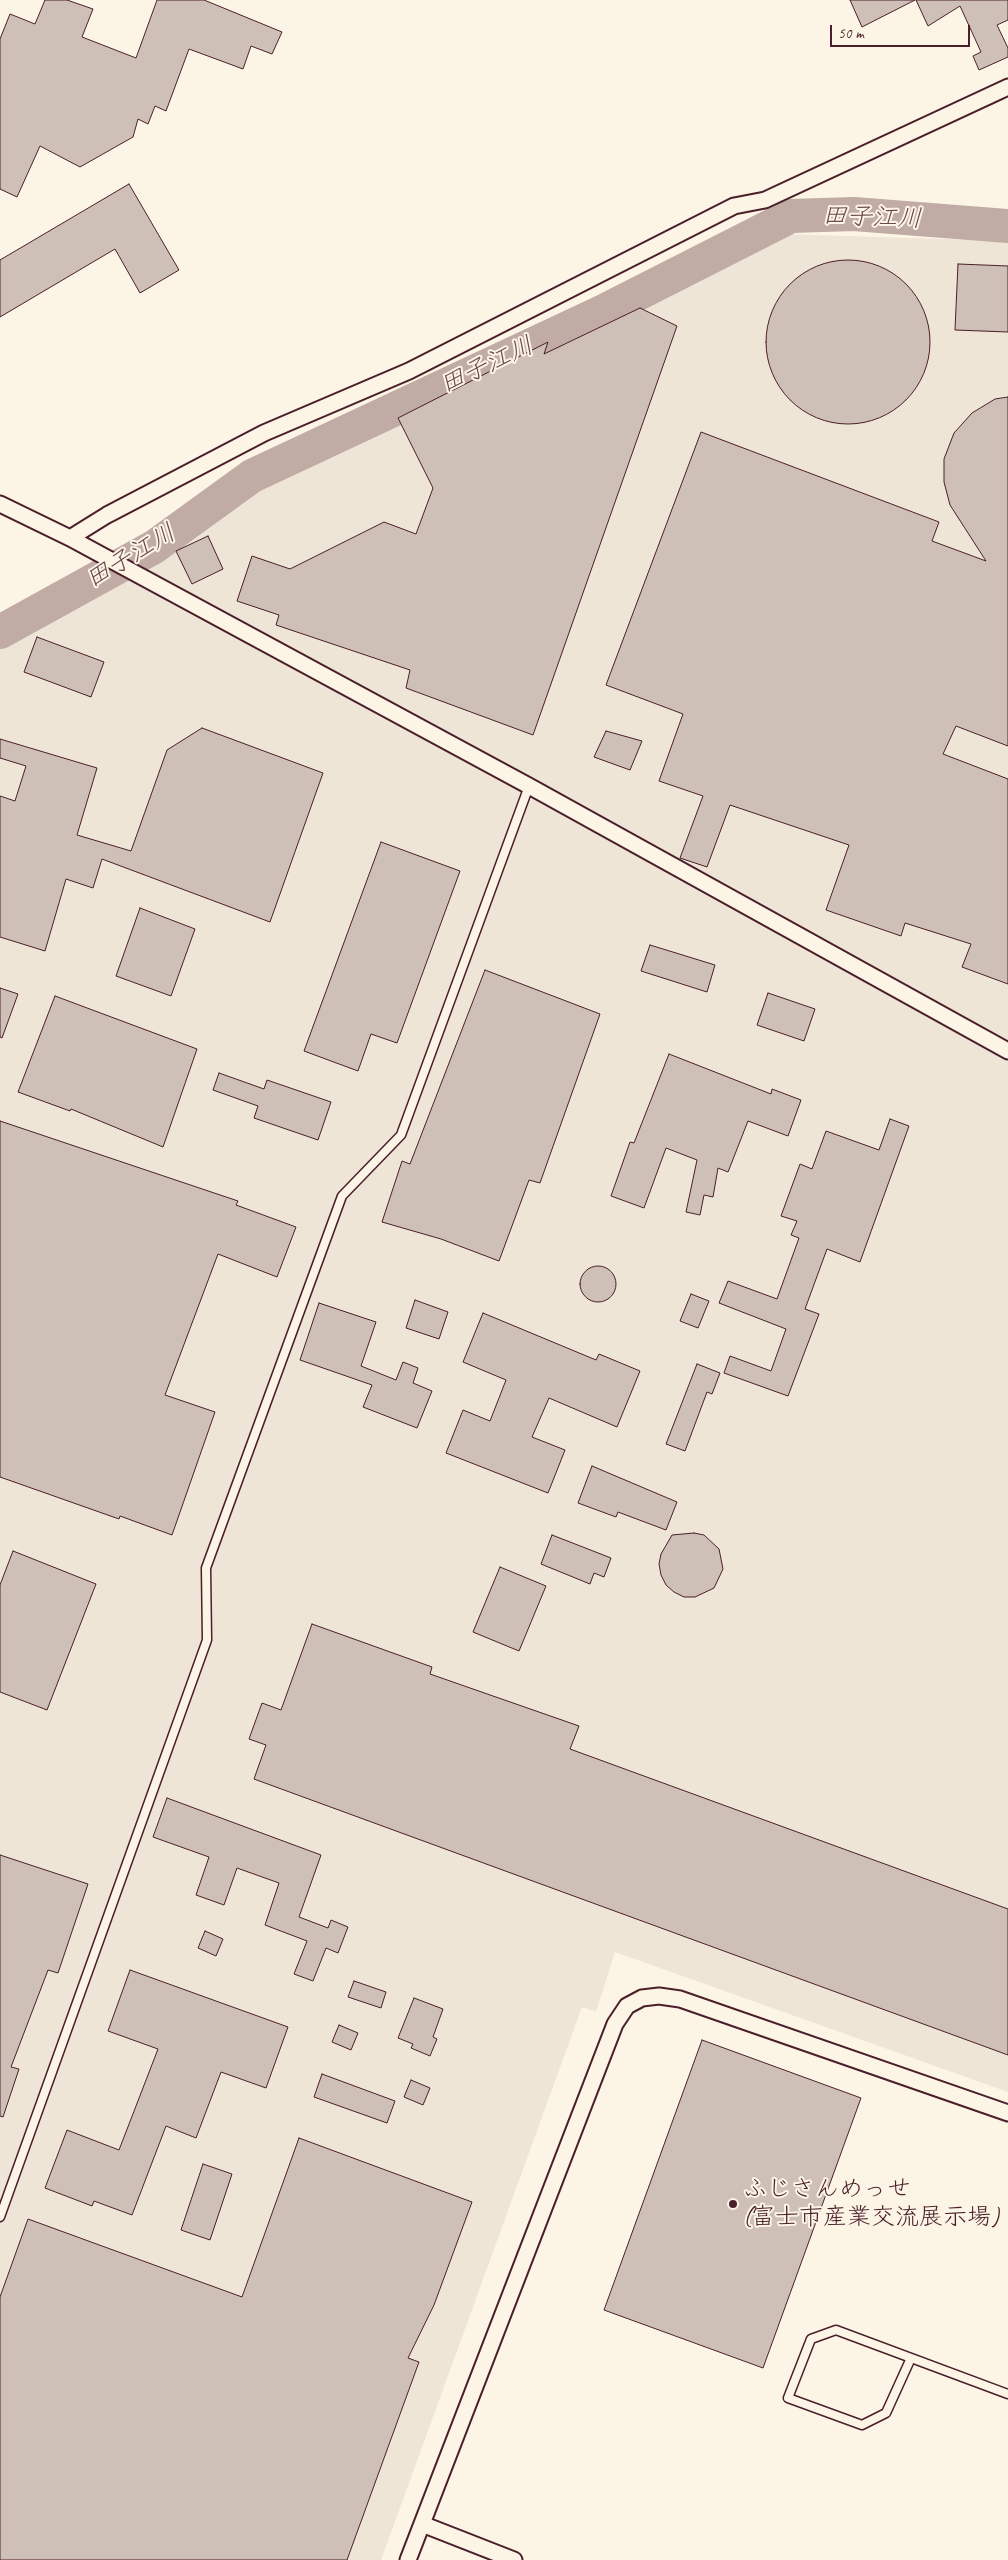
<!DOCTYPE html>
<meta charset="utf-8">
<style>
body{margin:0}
#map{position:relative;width:1008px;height:2560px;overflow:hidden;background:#fcf5e5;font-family:Caveat,sans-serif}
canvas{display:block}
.scale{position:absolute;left:830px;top:25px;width:140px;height:22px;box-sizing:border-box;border:2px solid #4a1f2b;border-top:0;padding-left:6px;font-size:15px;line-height:18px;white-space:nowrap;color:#4a1f2b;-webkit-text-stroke:4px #fcf5e5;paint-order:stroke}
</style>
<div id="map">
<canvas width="1008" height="2560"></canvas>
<div class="scale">50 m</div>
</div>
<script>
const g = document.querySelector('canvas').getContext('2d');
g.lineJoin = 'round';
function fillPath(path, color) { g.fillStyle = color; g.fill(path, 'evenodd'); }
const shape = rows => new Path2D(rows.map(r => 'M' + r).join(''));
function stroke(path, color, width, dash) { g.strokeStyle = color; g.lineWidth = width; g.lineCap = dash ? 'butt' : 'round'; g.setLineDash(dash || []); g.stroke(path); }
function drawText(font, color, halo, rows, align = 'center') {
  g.font = font + ' Caveat,"Klee One",sans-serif'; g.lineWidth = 4; g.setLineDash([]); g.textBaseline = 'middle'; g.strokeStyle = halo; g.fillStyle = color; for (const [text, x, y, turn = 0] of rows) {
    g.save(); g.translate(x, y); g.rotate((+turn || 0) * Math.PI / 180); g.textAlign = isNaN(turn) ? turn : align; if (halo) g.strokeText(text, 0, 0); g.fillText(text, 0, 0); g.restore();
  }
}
fillPath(shape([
 [783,234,1008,241,1008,2092,615,1952,596,2012,582,2007,381,2560,0,2560,0,636,124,550,396,411]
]), '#eee5d7');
stroke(shape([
 [0,632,154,547,252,476,602,312,791,216,854,214,1008,226]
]), '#c0aca5', 34);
const building = shape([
 [45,0,67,0,93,9,82,37,136,58,157,0,204,0,282,32,272,54,251,46,243,69,189,49,166,111,155,106,148,124,138,119,133,137,80,167,40,146,17,197,0,189,0,39,10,14,35,24,45,0],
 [850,0,915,0,862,27,850,0],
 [916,0,1008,0,1008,20,997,25,1008,48,1008,57,979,70,973,56,981,52,960,6,928,26,916,0],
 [129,184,179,270,140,293,115,249,0,317,0,260,129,184],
 '766 342a82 82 0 1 1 164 0a82 82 0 1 1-164 0Z',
 [958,264,1008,266,1008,332,955,330,958,264],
 [640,308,677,326,533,735,406,688,410,670,276,625,279,615,237,601,252,556,290,569,384,522,416,534,433,488,398,418,548,342,544,354,640,308],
 [1008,397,1008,746,956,726,943,754,1008,779,1008,984,962,967,971,944,905,923,901,936,826,910,849,845,730,805,707,867,680,858,703,796,659,781,683,714,606,685,701,432,939,522,932,541,986,561,950,505,944,482,944,459,954,433,972,413,995,399,1008,397],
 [208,536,223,569,192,584,176,551,208,536],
 [37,637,104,662,91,697,24,672,37,637],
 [202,728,323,773,270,922,102,859,93,888,66,879,45,951,0,937,0,796,15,801,26,766,0,758,0,739,97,768,77,835,131,851,167,750,202,728],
 [606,731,642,741,630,770,594,757,606,731],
 [381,842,460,871,397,1043,371,1034,358,1071,304,1051,381,842],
 [140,908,195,929,171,996,116,976,140,908],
 [650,945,715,965,707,992,641,971,650,945],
 [485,970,600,1014,540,1183,529,1180,499,1261,441,1239,382,1222,402,1161,410,1164,485,970],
 [0,988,18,994,2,1038,0,1037,0,988],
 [768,993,815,1009,804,1041,757,1025,768,993],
 [55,996,197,1049,163,1147,71,1109,70,1111,18,1092,55,996],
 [669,1054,771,1094,772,1089,801,1100,788,1136,748,1121,728,1172,718,1168,713,1197,704,1195,700,1215,686,1212,697,1160,666,1148,644,1208,611,1196,630,1142,634,1143,669,1054],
 [219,1073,264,1089,267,1080,331,1102,318,1140,254,1118,258,1106,213,1090,219,1073],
 [890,1119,909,1126,860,1262,827,1249,805,1309,819,1314,788,1396,724,1373,730,1356,771,1371,786,1329,719,1303,728,1281,777,1299,799,1238,791,1235,797,1221,781,1216,800,1164,812,1169,826,1131,879,1150,890,1119],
 [0,1121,238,1201,236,1205,296,1227,277,1277,218,1254,165,1395,215,1412,172,1535,120,1516,119,1519,0,1477,0,1121],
 '580 1284a18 18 0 1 1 36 0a18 18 0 1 1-36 0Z',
 [691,1294,709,1301,698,1328,680,1321,691,1294],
 [415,1300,448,1312,439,1339,406,1328,415,1300],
 [319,1303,376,1322,361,1366,396,1380,403,1362,418,1368,413,1383,432,1391,417,1428,363,1407,372,1385,300,1360,319,1303],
 [483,1313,596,1360,599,1354,640,1371,617,1427,549,1398,532,1437,565,1450,548,1493,446,1453,463,1410,490,1421,506,1380,463,1362,483,1313],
 [697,1364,720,1373,712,1394,707,1392,685,1451,666,1444,697,1364],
 [592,1466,677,1502,666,1530,618,1512,616,1517,578,1503,592,1466],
 [694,1533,704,1535,719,1549,723,1569,714,1588,695,1597,684,1597,674,1592,666,1585,661,1575,659,1564,661,1554,672,1535,694,1533],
 [552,1535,611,1558,604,1577,594,1573,590,1584,541,1564,552,1535],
 [13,1551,96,1584,47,1710,0,1692,0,1585,13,1551],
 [500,1567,546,1586,519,1651,473,1632,500,1567],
 [312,1624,432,1667,430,1674,579,1726,570,1749,1008,1909,1008,2055,254,1779,266,1745,249,1739,262,1703,281,1710,312,1624],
 [167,1798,321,1855,299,1917,328,1928,331,1920,348,1927,338,1953,326,1948,313,1981,294,1974,307,1941,265,1925,279,1883,237,1868,224,1905,196,1895,209,1857,153,1837,167,1798],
 [0,1855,88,1884,58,1973,48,1970,11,2067,19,2069,3,2117,0,2116,0,1855],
 [205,1931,223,1939,216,1956,198,1948,205,1931],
 [130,1970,288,2027,266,2088,221,2072,196,2138,166,2126,132,2215,94,2201,92,2206,45,2188,67,2130,119,2150,158,2049,108,2031,130,1970],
 [354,1981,386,1992,381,2008,348,1997,354,1981],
 [414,1998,443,2009,433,2037,437,2039,430,2056,411,2048,413,2044,398,2038,414,1998],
 [339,2025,358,2033,351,2050,332,2042,339,2025],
 [702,2040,861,2098,763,2368,604,2310,702,2040],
 [322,2074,395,2101,387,2123,314,2097,322,2074],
 [411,2080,430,2088,423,2105,404,2097,411,2080],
 [299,2138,472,2202,434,2305,408,2358,419,2362,347,2560,0,2560,0,2297,28,2219,242,2297,299,2138],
 [203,2164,232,2174,210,2240,181,2230,203,2164]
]);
fillPath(building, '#cfc0b7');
stroke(building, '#4a1f2b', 1);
const service = shape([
 [0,2217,207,1640,206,1568,342,1196,401,1135,529,786],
 [911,2358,886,2413,862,2425,788,2398,811,2339,836,2330,1008,2394]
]);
const minor = shape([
 [0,504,70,538,529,786,1008,1051],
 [70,538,107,515,264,433,409,371,734,206,765,200,1008,87],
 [422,2524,514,2560],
 [408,2560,615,2024,627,2006,642,1998,659,1996,680,1999,1008,2113]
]);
stroke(service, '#4a1f2b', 11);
stroke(minor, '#4a1f2b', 19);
stroke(service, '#fcf5e5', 8);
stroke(minor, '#fcf5e5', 15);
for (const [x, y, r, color] of [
 [733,2204,5,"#4a1f2b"]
]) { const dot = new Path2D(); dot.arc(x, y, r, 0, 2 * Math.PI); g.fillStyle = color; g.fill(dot); stroke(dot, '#fcf5e5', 2); }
drawText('24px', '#4a1f2b', '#fcf5e5', [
 ["ふじさんめっせ",743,2190],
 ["(富士市産業交流展示場)",743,2218]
], 'left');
drawText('italic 25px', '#6d4950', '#fcf5e5', [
 ["田子江川",872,218,2],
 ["田子江川",487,366,-25],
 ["田子江川",131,557,-31]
]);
</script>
